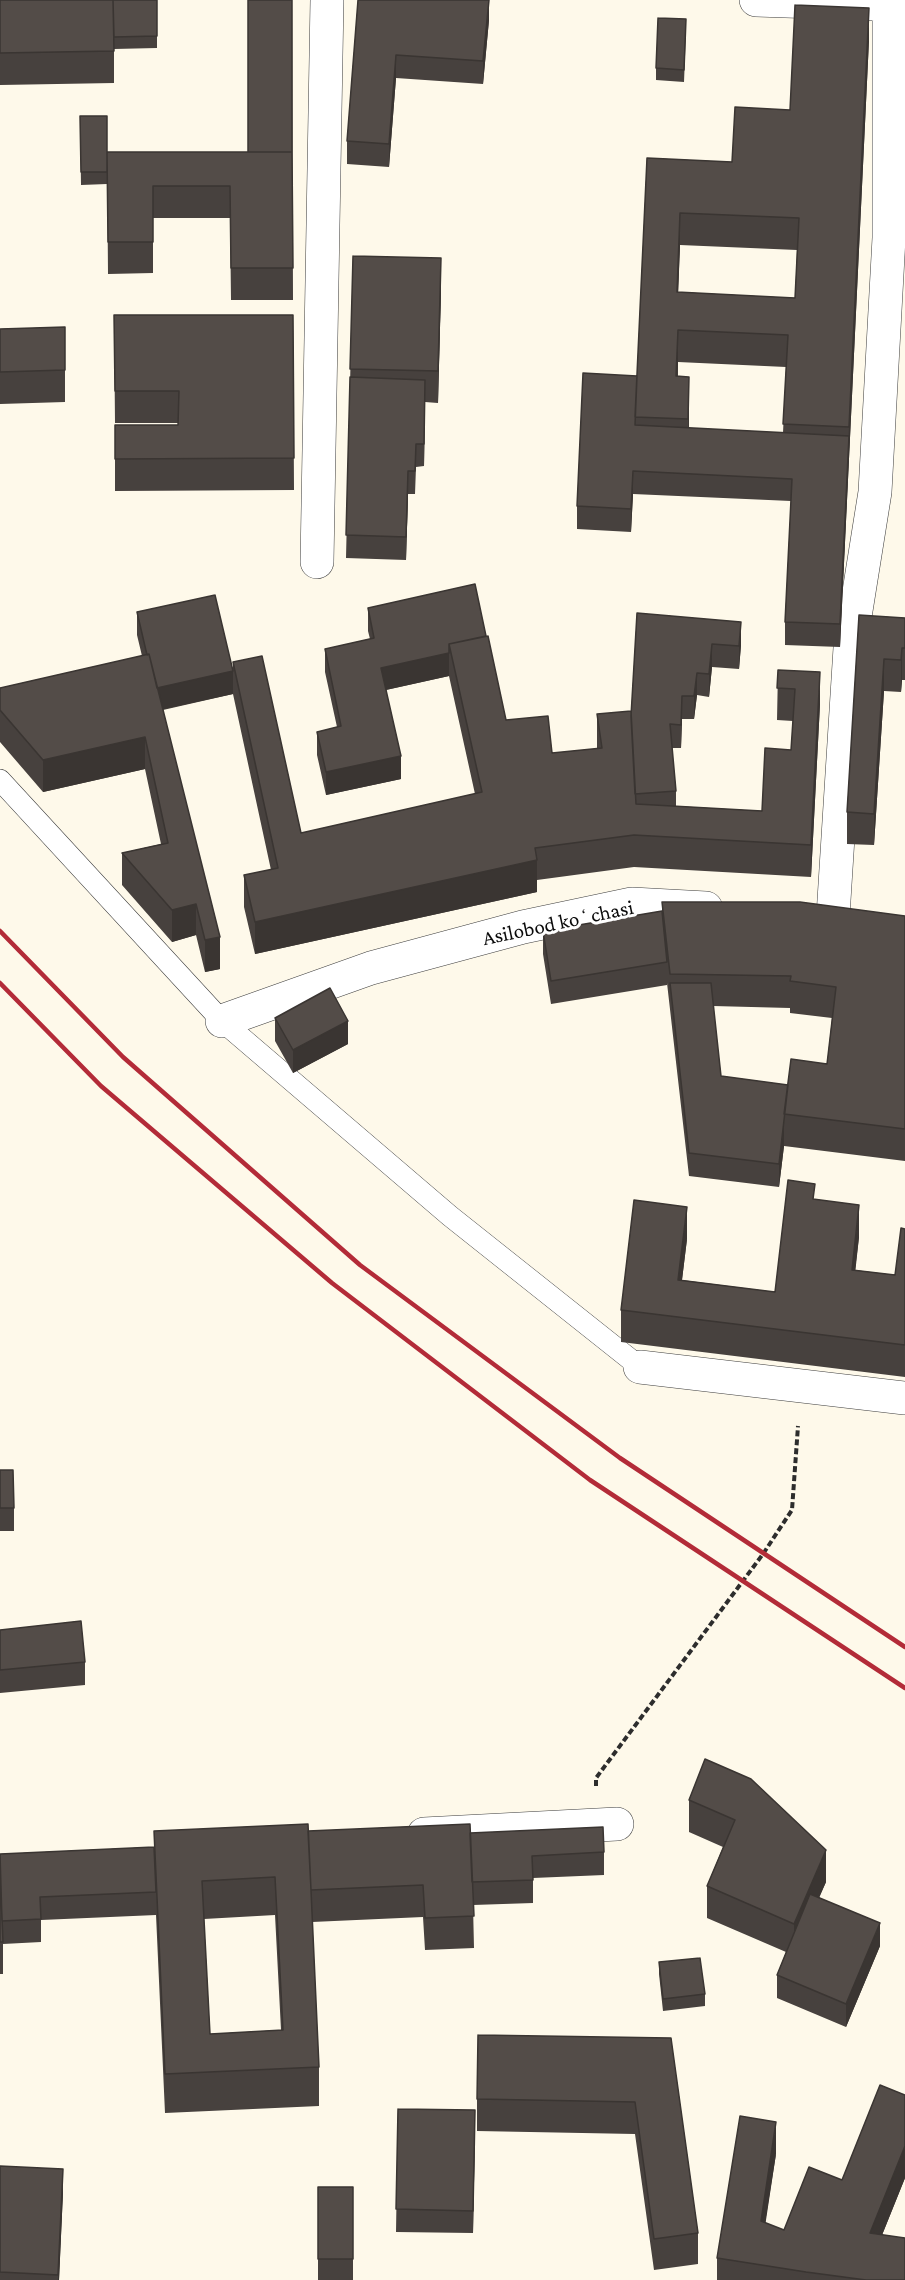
<!DOCTYPE html>
<meta charset="utf-8">
<style>
body{margin:0}
canvas{display:block;background:#fef9ea}
</style>
<canvas width="905" height="2280"></canvas>
<script>
const g = document.querySelector('canvas').getContext('2d');
g.lineJoin = 'round';
const shape = rows => new Path2D(rows.map(r => 'M' + r).join(''));
function stroke(path, color, width, dash) { g.strokeStyle = color; g.lineWidth = width; g.lineCap = dash ? 'butt' : 'round'; g.setLineDash(dash || []); g.stroke(path); }
function fillPath(path, color) { g.fillStyle = color; g.fill(path, 'evenodd'); }
function drawText(font, color, halo, rows, align = 'center') {
  g.font = font + ' "Crimson Pro",serif'; g.lineWidth = 6; g.setLineDash([]); g.textBaseline = 'middle'; g.strokeStyle = halo; g.fillStyle = color; for (const [text, x, y, turn = 0] of rows) {
    g.save(); g.translate(x, y); g.rotate((+turn || 0) * Math.PI / 180); g.textAlign = isNaN(turn) ? turn : align; if (halo) g.strokeText(text, 0, 0); g.fillText(text, 0, 0); g.restore();
  }
}
const lane = shape([
 [0,780,222,1021,450,1216,640,1367]
]);
const street = shape([
 [756,0,905,5],
 [317,562,327,0],
 [833,916,850,648,875,492,889,238,889,5],
 [222,1021,371,968,523,927,632,904,706,908],
 [640,1367,905,1398],
 [424,1834,617,1824]
]);
stroke(lane, '#3e3e3e', 22);
stroke(street, '#3e3e3e', 34);
stroke(shape([
 [596,1786,596,1778,763,1554,792,1510,798,1426]
]), '#2d2d2d', 4, [6, 3]);
stroke(lane, '#fff', 21);
stroke(street, '#fff', 33);
stroke(shape([
 [0,931,123,1057,360,1265,620,1458,905,1647],
 [0,983,101,1086,332,1283,590,1480,905,1688]
]), '#b32b38', 4.5);
fillPath(shape([
 [0,0,157,0,157,48,114,49,114,83,0,85],
 [292,0,293,300,231,300,230,218,153,218,153,273,108,274,107,152,248,152],
 [358,0,489,20,483,84,396,78,389,167,347,164,347,141],
 [686,31,684,82,656,80,656,68],
 [869,40,840,647,785,645,785,622,791,501,633,494,631,532,577,529,577,506,637,376,647,158,732,162,790,110],
 [680,245,797,250,795,298,678,292],
 [678,362,786,367,783,433,689,428,689,409,678,376],
 [80,116,107,116,107,184,81,185],
 [353,256,441,290,438,403,425,402,424,466,416,467,415,494,408,494,406,560,346,558],
 [114,315,293,315,294,490,115,491,115,425,178,425,178,423,115,423],
 [65,327,65,402,0,404,0,329],
 [368,608,486,636,506,720,552,753,597,749,597,714,631,716,637,613,741,645,739,669,712,667,709,697,697,695,694,719,682,719,681,748,672,748,676,791,676,806,762,811,791,750,793,721,777,720,778,670,820,704,811,877,634,867,537,880,537,892,255,954,244,907,244,875,271,870,233,694,163,710,220,969,205,972,196,935,172,942,122,885,122,853,161,844,145,769,43,792,0,742,0,688,142,656,137,635,137,612,233,671,233,662,301,833,475,794,449,676,386,690,401,779,326,795,317,755,317,732,337,727,325,672,325,649,370,639,368,631],
 [859,615,905,618,905,680,902,680,901,692,884,691,874,845,847,844,847,812],
 [662,902,905,916,905,1161,784,1146,779,1187,689,1176,667,983,667,985,551,1004,543,954,543,931,662,911],
 [713,1006,790,1008,790,1013,832,1018,827,1064,788,1085,721,1076],
 [275,1018,348,1044,293,1073,275,1041],
 [815,1200,859,1237,855,1270,895,1275,905,1229,905,1377,621,1342,621,1310,687,1239,682,1280,775,1292],
 [0,1470,14,1508,14,1531,0,1531],
 [0,1630,85,1662,85,1685,0,1693],
 [705,1759,826,1882,819,1897,880,1946,846,2027,777,1998,777,1975,786,1952,707,1918,707,1886,723,1847,689,1832,689,1800],
 [154,1831,308,1831,470,1833,604,1852,604,1875,533,1878,533,1903,473,1905,474,1948,425,1950,423,1917,312,1922,319,2067,319,2106,165,2113,156,1915,41,1920,41,1942,3,1944,3,1974,0,1974,0,1854,154,1847],
 [275,1915,281,2030,210,2034,204,1919],
 [659,1962,705,1994,705,2006,663,2011,659,1974],
 [671,2038,698,2233,698,2264,654,2270,635,2134,477,2131,477,2099],
 [398,2109,475,2133,473,2233,396,2232],
 [776,2154,765,2223,784,2230,842,2180,905,2178,882,2235,905,2280,717,2280,717,2258],
 [0,2166,63,2192,59,2280,0,2280],
 [318,2187,353,2187,353,2280,318,2280]
]), '#47413e');
fillPath(shape([
 [489,0,489,20,483,84,483,61],
 [869,8,869,40,840,647,840,624,849,427],
 [396,55,396,78,389,167,389,144],
 [680,213,680,245,677,324,677,292],
 [441,258,441,290,438,403,438,371],
 [678,330,678,362,676,408,676,376],
 [689,377,689,409,688,451,688,419],
 [425,380,425,403,424,466,424,444],
 [408,471,408,494,406,560,406,537],
 [633,471,633,494,631,532,631,509],
 [741,622,741,645,739,669,739,646],
 [712,644,712,667,709,697,709,674],
 [902,648,902,680,901,692,901,660],
 [449,653,449,676,381,691,381,668],
 [884,659,884,691,874,845,874,814],
 [233,671,233,694,155,711,155,688],
 [820,672,820,704,811,877,811,845],
 [697,673,697,695,694,719,694,696],
 [682,696,682,719,681,748,681,725],
 [145,737,145,769,43,792,43,760],
 [401,756,401,779,326,795,326,772],
 [537,860,537,892,255,954,255,922],
 [196,904,196,935,172,942,172,910],
 [220,937,220,969,205,972,205,940],
 [348,1021,348,1044,293,1073,293,1050],
 [784,1124,784,1146,779,1187,779,1164],
 [859,1205,859,1237,852,1302,852,1270],
 [687,1207,687,1239,678,1312,678,1280],
 [826,1850,826,1882,794,1956,794,1924],
 [880,1923,880,1946,846,2027,846,2004],
 [475,2110,475,2133,473,2233,473,2211],
 [776,2122,776,2154,761,2253,761,2221],
 [905,2146,905,2178,870,2265,870,2233],
 [63,2169,63,2192,59,2280,58,2280]
]), '#3a3532');
const building = shape([
 [0,0,113,0,114,51,0,53,0,0],
 [113,0,157,0,157,36,114,37,113,0],
 [248,0,292,0,292,155,292,152,248,152,248,0],
 [358,0,489,0,483,61,396,55,389,144,347,141,358,0],
 [795,5,869,8,849,427,783,424,788,335,678,330,676,376,689,377,688,419,635,417,647,158,732,162,735,107,790,110,795,5],
 [680,213,799,218,795,298,677,292,680,213],
 [658,18,686,19,684,70,656,68,658,18],
 [80,116,107,116,107,172,81,172,80,116],
 [107,152,292,152,293,268,231,268,230,186,153,186,153,242,108,242,107,152],
 [353,256,441,258,438,371,350,369,353,256],
 [114,315,293,315,294,458,115,459,115,425,178,425,179,391,115,391,114,315],
 [65,327,65,370,0,372,0,329,65,327],
 [583,373,637,376,635,425,849,436,840,624,785,622,792,479,633,471,631,509,577,506,583,373],
 [350,377,425,380,424,444,416,444,415,471,408,471,406,537,346,535,350,377],
 [475,584,486,636,449,644,449,653,381,668,401,756,326,772,317,732,341,726,325,649,374,638,368,608,475,584],
 [215,595,233,671,157,688,149,654,147,655,137,612,215,595],
 [637,613,741,622,739,646,712,644,709,674,697,673,694,696,682,696,681,725,670,724,676,791,635,794,631,716,637,613],
 [859,615,905,618,905,648,902,648,901,660,884,659,874,814,847,812,859,615],
 [488,636,506,720,548,716,552,753,602,748,597,714,631,711,636,804,762,811,765,748,791,750,795,689,777,688,778,670,820,672,811,845,634,835,535,848,537,860,255,922,244,875,278,868,233,662,262,656,301,833,482,792,449,644,488,636],
 [149,654,220,937,205,940,196,904,172,910,122,853,168,843,145,737,43,760,0,710,0,688,149,654],
 [662,902,800,902,905,916,905,1129,784,1114,791,1059,827,1064,836,987,790,981,791,976,670,974,662,902],
 [662,911,667,962,551,981,543,931,662,911],
 [670,983,711,983,721,1076,788,1085,779,1164,689,1153,670,983],
 [330,988,348,1021,293,1050,275,1018,330,988],
 [788,1180,815,1184,813,1199,859,1205,852,1270,895,1275,901,1228,905,1229,905,1345,621,1310,634,1200,687,1207,678,1280,775,1292,788,1180],
 [0,1470,13,1470,14,1508,0,1508,0,1470],
 [81,1621,85,1662,0,1670,0,1630,81,1621],
 [705,1759,751,1779,826,1850,794,1924,707,1886,735,1820,689,1800,705,1759],
 [308,1824,319,2067,165,2074,154,1831,308,1824],
 [275,1877,283,2030,210,2034,202,1881,275,1877],
 [470,1824,474,1916,425,1918,423,1885,311,1890,308,1831,470,1824],
 [603,1827,604,1852,532,1856,533,1880,472,1882,470,1833,603,1827],
 [154,1847,156,1892,40,1897,41,1919,2,1921,0,1854,154,1847],
 [0,1869,3,1942,0,1942,0,1869],
 [810,1894,880,1923,846,2004,777,1975,810,1894],
 [700,1958,705,1994,663,1999,659,1962,700,1958],
 [478,2035,671,2038,698,2233,654,2239,635,2102,477,2099,478,2035],
 [880,2085,905,2095,905,2146,870,2233,905,2238,905,2280,866,2280,806,2272,717,2258,740,2116,776,2122,761,2221,784,2230,809,2167,842,2180,880,2085],
 [398,2109,475,2110,473,2211,396,2209,398,2109],
 [0,2166,63,2169,58,2275,0,2272,0,2166],
 [318,2187,353,2187,353,2259,318,2259,318,2187]
]);
fillPath(building, '#534c48');
stroke(building, '#3a3532', 1.5);
drawText('21px', '#0b0b0b', '#fff', [
 ["Asilobod koʻchasi",558,923,-12]
]);
</script>
